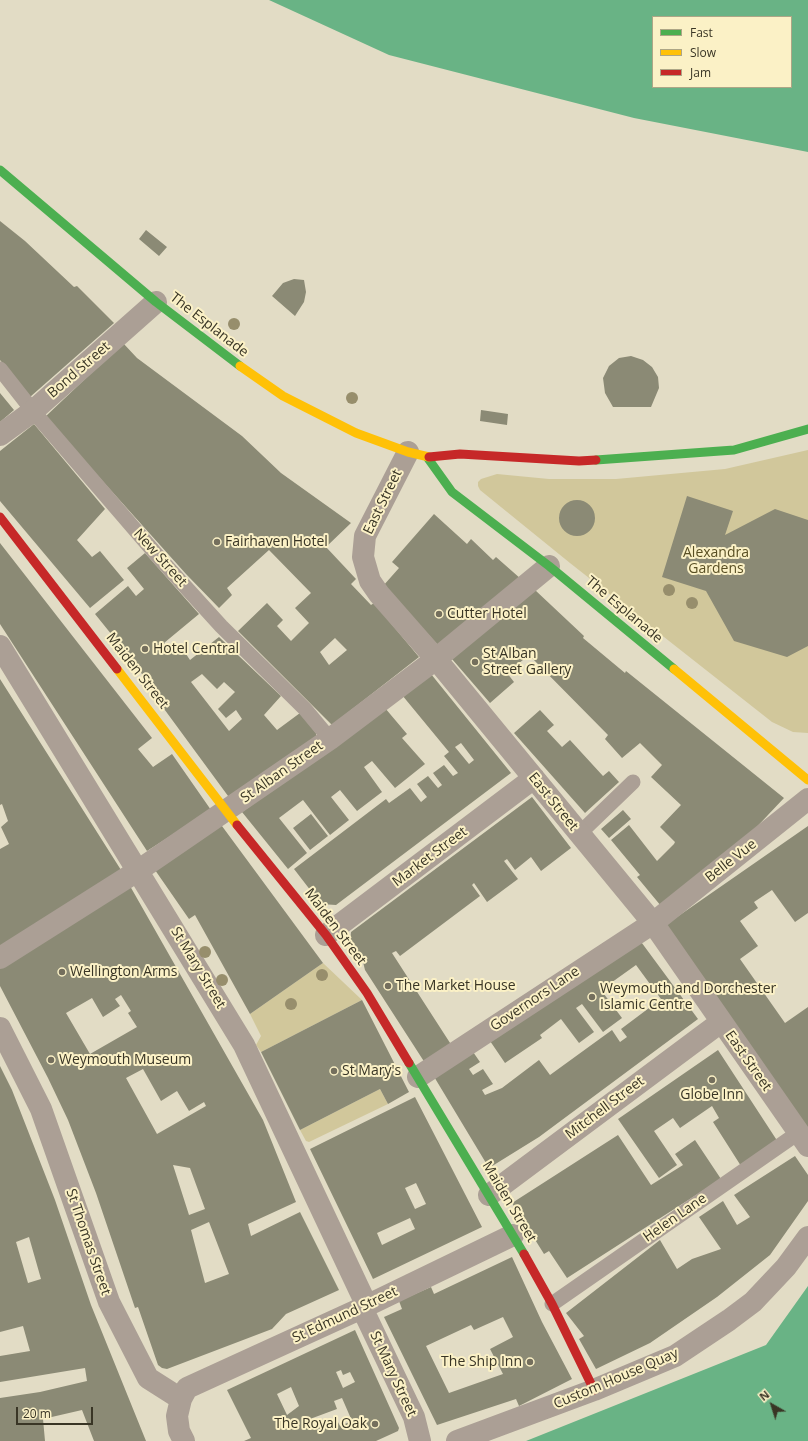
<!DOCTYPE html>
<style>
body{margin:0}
#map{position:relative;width:808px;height:1441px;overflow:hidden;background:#e2dcc5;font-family:"Open Sans",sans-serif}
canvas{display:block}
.legend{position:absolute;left:652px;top:16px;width:140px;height:72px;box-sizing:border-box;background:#fbf1c6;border:1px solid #ada686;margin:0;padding:5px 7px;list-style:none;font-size:12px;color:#393525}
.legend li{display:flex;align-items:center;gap:8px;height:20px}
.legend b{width:20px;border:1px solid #ada686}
.north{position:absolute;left:752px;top:1385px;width:40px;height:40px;-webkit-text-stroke:3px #fbf1c6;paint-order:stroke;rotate:321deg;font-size:11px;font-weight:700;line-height:16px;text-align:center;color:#393525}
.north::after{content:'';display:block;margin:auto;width:14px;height:18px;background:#393525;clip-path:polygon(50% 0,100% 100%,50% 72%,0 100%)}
.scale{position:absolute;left:16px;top:1407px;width:77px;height:18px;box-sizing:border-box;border:2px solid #393525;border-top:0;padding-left:5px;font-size:12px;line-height:14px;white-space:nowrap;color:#393525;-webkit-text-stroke:3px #fbf1c6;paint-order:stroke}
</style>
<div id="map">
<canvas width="808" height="1441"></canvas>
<ul class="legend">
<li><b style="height:5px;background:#4caf50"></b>Fast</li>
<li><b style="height:5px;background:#ffc107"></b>Slow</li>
<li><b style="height:5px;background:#c62828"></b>Jam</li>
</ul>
<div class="north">N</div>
<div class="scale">20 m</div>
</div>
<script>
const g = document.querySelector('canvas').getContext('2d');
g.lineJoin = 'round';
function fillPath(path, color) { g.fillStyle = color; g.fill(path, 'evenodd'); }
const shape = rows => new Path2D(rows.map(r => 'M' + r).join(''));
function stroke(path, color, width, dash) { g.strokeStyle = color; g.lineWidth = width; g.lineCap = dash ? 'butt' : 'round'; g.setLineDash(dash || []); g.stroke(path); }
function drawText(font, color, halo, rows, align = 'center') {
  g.font = font + ' "Open Sans",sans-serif'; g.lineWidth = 4; g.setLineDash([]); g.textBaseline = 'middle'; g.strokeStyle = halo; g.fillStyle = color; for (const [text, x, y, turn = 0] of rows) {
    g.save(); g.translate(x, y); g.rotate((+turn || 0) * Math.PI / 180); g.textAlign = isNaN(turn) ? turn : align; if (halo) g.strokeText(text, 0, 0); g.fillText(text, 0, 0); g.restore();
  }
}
fillPath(shape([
 [808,450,808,733,793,732,772,722,570,563,480,490,478,486,478,482,481,479,497,474,549,479,616,479,725,469],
 [323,963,362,1000,261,1052,256,1045,261,1036,250,1014],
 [380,1089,388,1104,309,1142,306,1141,300,1130]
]), '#d1c79b');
fillPath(shape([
 [269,0,808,0,808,152,634,118,389,55],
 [653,17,791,17,791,87,653,87],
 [808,1286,808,1441,526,1441,766,1345]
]), '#69b385');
fillPath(shape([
 [0,221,25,241,74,287,77,286,114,323,30,397,0,360],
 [146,230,167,247,159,256,139,239],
 [294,279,304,280,306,292,304,302,295,316,272,296,283,283],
 [123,343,137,358,242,436,281,473,351,523,326,547,356,579,351,584,371,605,374,603,419,657,332,725,238,631,267,603,283,620,277,626,291,641,309,623,295,608,311,593,269,550,227,588,232,595,219,608,186,574,45,417],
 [335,638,347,650,329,665,320,652],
 [631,356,643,360,652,367,658,377,659,388,651,407,613,407,605,393,603,378,609,366,619,358],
 [0,393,14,410,0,422],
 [481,410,508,414,507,425,480,421],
 [34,424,105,509,77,540,92,557,100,551,124,580,90,608,0,501,0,451],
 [687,496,733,511,725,535,775,509,808,520,808,646,787,657,734,641,706,591,662,577],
 '559 518a18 18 0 1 1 36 0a18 18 0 1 1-36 0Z',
 [434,514,467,544,471,539,493,560,496,557,521,579,438,645,383,586,399,568,392,562],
 [0,543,152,738,138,749,153,767,172,754,211,810,147,851,0,624],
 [145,553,199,614,164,643,171,652,180,645,190,660,219,637,281,696,264,715,277,730,300,713,316,733,316,737,231,800,159,702,137,666,95,614,128,586,136,596,144,589,127,568],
 [202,674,217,689,224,682,235,692,218,709,226,718,236,710,242,719,229,731,191,682],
 [535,590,584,636,583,638,625,673,626,671,784,798,735,850,661,906,637,877,640,875,611,840,629,825,657,861,674,844,675,842,660,827,681,805,651,777,662,765,640,743,622,758,605,739,608,735,529,655,507,673,514,682,490,703,452,659],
 [431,674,511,773,336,905,321,904,294,869,386,799,389,803,410,788,421,802,427,797,417,784,428,776,438,788,442,785,433,773,444,765,453,776,458,773,444,756,449,752,402,695],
 [461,743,474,760,469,764,455,747],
 [0,679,121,870,0,948,0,849,9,844,1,827,8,821,2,804,0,805],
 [385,708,407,734,402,738,425,764,395,788,372,761,364,767,382,792,357,811,340,790,331,797,349,820,330,835,303,800,279,818,307,853,288,869,242,812],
 [540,710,554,725,547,731,562,747,570,740,603,776,609,771,619,782,585,813,514,733],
 [532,797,571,848,541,871,531,857,515,870,507,859,504,861,518,879,487,902,474,883,472,885,480,896,400,956,396,951,392,953,452,1046,425,1063,365,970,363,962,350,943,351,932],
 [623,810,631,819,609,838,601,829],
 [311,814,328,836,310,850,293,828],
 [219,822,323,963,250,1014,195,915,189,919,155,870],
 [808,826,808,913,795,922,772,890,754,902,758,908,740,921,758,946,740,959,785,1023,808,1007,808,1130,664,926],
 [130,886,263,1120,296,1202,248,1224,251,1236,300,1212,339,1290,286,1314,272,1329,167,1369,162,1368,158,1365,138,1307,135,1308,96,1193,68,1120,48,1078,0,986,0,964],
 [121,995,131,1011,128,1013,137,1027,90,1054,66,1013,92,998,103,1017,120,1006,115,999],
 [143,1069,161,1101,177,1091,189,1111,204,1102,206,1106,157,1134,126,1078],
 [173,1165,190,1168,205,1209,189,1215],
 [209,1222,229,1274,205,1283,191,1230],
 [636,935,698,1019,539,1137,489,1168,433,1075,471,1049,480,1062,469,1069,473,1075,483,1069,493,1084,482,1090,485,1095,502,1088,539,1060,550,1075,612,1030,620,1042,627,1037,621,1029,661,999,636,965,601,990,622,1018,603,1032,582,1004,576,1008,594,1032,579,1043,561,1019,540,1035,542,1038,505,1063,488,1038],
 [362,1000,409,1092,388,1104,380,1089,300,1130,261,1052],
 [718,1050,778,1142,741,1166,713,1122,719,1118,712,1106,680,1128,673,1118,654,1131,677,1165,659,1178,618,1119],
 [0,1066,12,1090,55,1200,91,1305,146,1441,94,1441,82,1410,43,1419,45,1441,0,1441,0,1398,40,1392,87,1381,85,1368,0,1382,0,1356,30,1351,23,1326,0,1332],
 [29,1237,41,1279,28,1283,16,1242],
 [415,1097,482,1227,373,1279,310,1149],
 [416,1183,426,1204,415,1209,405,1188],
 [410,1218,415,1229,382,1245,377,1233],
 [618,1135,651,1185,683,1165,675,1154,695,1140,721,1179,567,1278,549,1251,544,1254,512,1203],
 [795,1156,808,1175,808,1201,770,1255,717,1297,650,1343,596,1369,579,1339,584,1336,566,1313,660,1240,677,1269,692,1259,721,1249,699,1217,723,1201,737,1225,750,1217,734,1195],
 [512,1257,542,1322,572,1379,519,1406,516,1399,437,1425,384,1317,402,1309,399,1301,431,1287,434,1294],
 [503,1317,513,1337,490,1349,503,1374,449,1393,426,1346,471,1325,474,1330],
 [355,1330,399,1428,398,1431,376,1441,244,1441,251,1438,227,1390],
 [341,1370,343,1375,350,1372,355,1382,343,1388,336,1372],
 [291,1387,299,1406,287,1415,277,1394],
 [342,1398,352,1421,340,1426,337,1420,315,1429,310,1419,337,1409,334,1401]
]), '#8b8a75');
stroke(shape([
 [0,369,33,411,162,561,221,626,305,709,330,739],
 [579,834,633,782],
 [552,1304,798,1133]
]), '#ab9f95', 15);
stroke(shape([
 [0,435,33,411,156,302],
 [408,452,365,536,363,557,370,581,379,594,436,659,653,923,808,1146],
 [0,646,244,1045,367,1306],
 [326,935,534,778],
 [0,958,139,870,330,739,436,659,549,566],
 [0,1028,41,1109,109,1302,148,1378,181,1399],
 [418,1077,653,923,808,799],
 [489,1195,721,1022],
 [362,1308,414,1417,420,1441],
 [184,1441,179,1431,177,1416,181,1399,187,1388,362,1308,513,1235],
 [457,1441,594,1390,675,1356,729,1320,753,1302,786,1267,808,1237]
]), '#ab9f95', 22);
stroke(shape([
 [0,170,156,302,240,366],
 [427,457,452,492,549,566,674,669],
 [596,460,734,450,808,429],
 [409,1063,524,1254]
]), '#4caf50', 9);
stroke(shape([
 [240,366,283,396,356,433,408,452,429,457],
 [117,669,237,825],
 [674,669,808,780]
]), '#ffc107', 9);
stroke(shape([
 [429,457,460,454,579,461,596,460],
 [0,517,117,669],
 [237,825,326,935,367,993,409,1063],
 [524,1254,552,1304,594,1390]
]), '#c62828', 9);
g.fillStyle = '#978e6c';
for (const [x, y] of [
 [234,324],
 [352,398],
 [669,590],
 [692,603],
 [205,952],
 [322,975],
 [222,980],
 [291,1004]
]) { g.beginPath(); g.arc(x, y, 6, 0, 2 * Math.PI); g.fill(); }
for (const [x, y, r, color] of [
 [217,542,4,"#746f5d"],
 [439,614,4,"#746f5d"],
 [145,649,4,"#746f5d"],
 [475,662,4,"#746f5d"],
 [62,972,4,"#746f5d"],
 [388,986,4,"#746f5d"],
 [592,997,4,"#746f5d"],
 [51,1060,4,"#746f5d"],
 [334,1071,4,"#746f5d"],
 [712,1080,4,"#746f5d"],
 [530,1362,4,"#746f5d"],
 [375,1424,4,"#746f5d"]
]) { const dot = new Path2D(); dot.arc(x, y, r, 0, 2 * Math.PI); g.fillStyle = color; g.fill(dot); stroke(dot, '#fbf1c6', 1.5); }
drawText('14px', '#393525', '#fbf1c6', [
 ["The Esplanade",209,325,38],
 ["Bond Street",79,370,-41],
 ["East Street",383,502,-64],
 ["New Street",160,558,48],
 ["The Esplanade",624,610,40],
 ["Maiden Street",137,671,52],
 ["St Alban Street",282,772,-35],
 ["East Street",553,802,51],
 ["Market Street",430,857,-37],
 ["Belle Vue",731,861,-38],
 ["Maiden Street",335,927,53],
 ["St Mary Street",198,968,59],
 ["Governors Lane",535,999,-34],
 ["East Street",748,1061,55],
 ["Mitchell Street",605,1108,-37],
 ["Maiden Street",509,1202,59],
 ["Helen Lane",675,1218,-35],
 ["St Thomas Street",88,1242,71],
 ["St Edmund Street",345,1315,-25],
 ["St Mary Street",393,1374,65],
 ["Custom House Quay",616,1379,-23]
]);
drawText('14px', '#393525', '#fbf1c6', [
 ["Fairhaven Hotel",225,542],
 ["Cutter Hotel",447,614],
 ["Hotel Central",153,649],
 ["St Alban",483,654],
 ["Street Gallery",483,670],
 ["Wellington Arms",70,972],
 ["The Market House",396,986],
 ["Weymouth and Dorchester",600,989],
 ["Islamic Centre",600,1005],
 ["Weymouth Museum",59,1060],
 ["St Mary's",342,1071],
 ["Globe Inn",712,1095,"center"],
 ["The Ship Inn",522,1362,"right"],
 ["The Royal Oak",367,1424,"right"]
], 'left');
drawText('14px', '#594f23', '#fbf1c6', [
 ["Alexandra",716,553],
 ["Gardens",716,569]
]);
</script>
